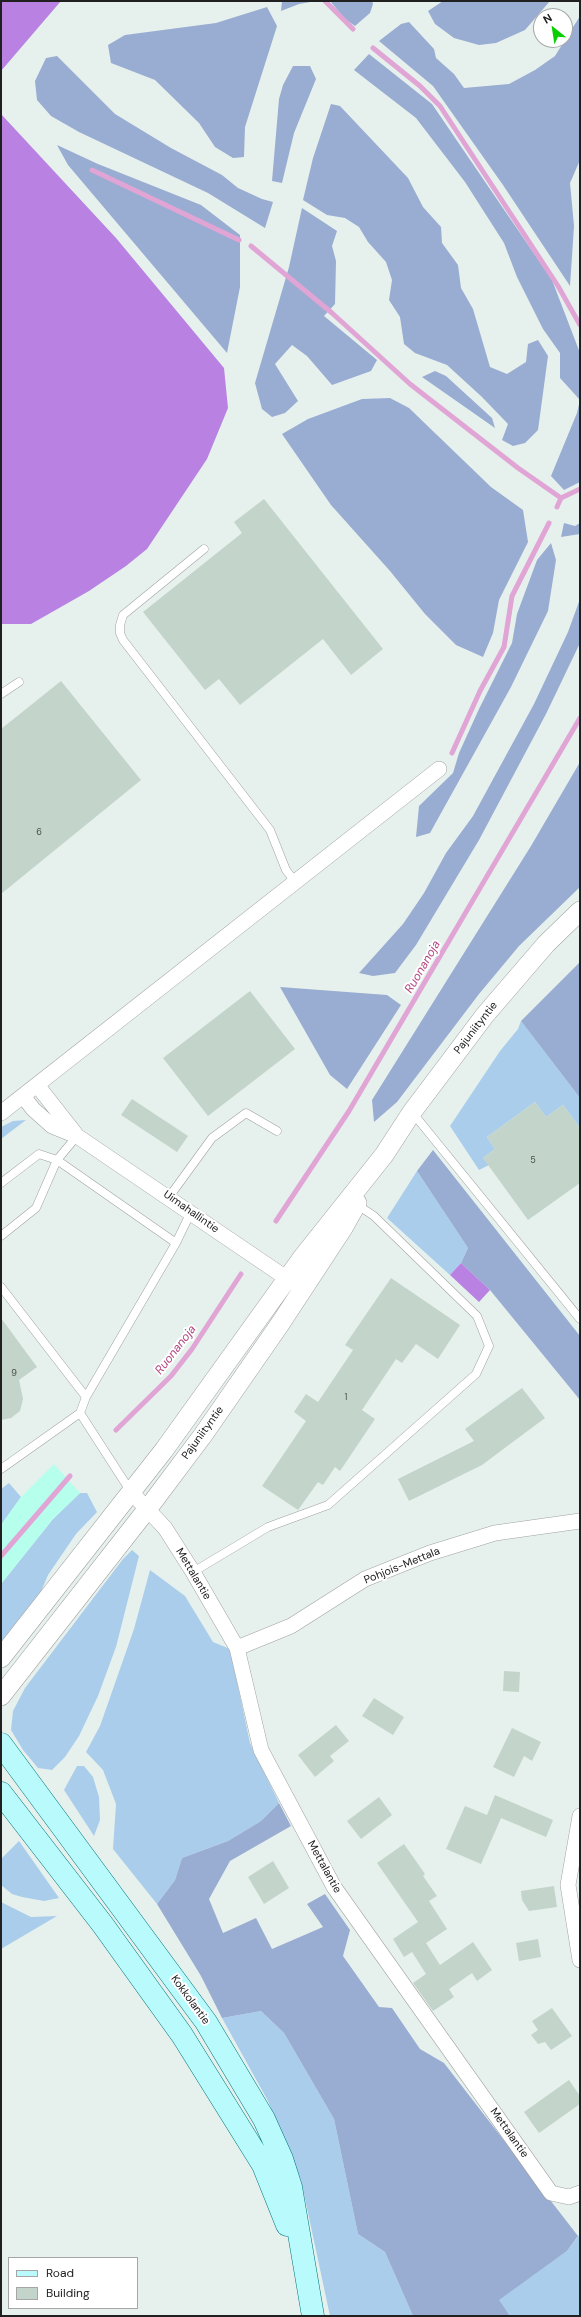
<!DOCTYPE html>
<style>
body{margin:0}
#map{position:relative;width:581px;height:2317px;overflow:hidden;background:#e6f1ed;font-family:"DM Sans",sans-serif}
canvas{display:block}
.frame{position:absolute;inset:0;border:2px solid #202020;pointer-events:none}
.legend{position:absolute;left:8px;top:2257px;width:130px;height:52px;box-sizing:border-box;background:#fff;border:1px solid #a6a6a6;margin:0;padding:5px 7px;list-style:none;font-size:12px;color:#202020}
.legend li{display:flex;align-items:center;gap:8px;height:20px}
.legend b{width:20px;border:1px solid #a6a6a6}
.north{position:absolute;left:533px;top:8px;width:40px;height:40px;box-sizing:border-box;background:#fff;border:1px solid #a6a6a6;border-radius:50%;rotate:330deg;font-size:11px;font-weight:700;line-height:16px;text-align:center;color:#202020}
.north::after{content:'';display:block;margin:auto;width:14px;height:18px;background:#08d000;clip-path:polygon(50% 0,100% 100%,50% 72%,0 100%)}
</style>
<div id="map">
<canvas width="581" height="2317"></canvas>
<div class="frame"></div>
<ul class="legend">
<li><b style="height:5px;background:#b9fbfc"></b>Road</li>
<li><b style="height:11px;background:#c3d4ca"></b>Building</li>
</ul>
<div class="north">N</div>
</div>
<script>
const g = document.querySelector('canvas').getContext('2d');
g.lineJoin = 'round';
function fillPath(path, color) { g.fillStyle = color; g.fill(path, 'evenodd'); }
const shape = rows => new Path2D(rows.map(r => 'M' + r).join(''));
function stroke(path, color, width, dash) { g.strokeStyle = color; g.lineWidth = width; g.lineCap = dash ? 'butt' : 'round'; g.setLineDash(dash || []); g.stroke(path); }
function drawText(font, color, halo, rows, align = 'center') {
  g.font = font + ' "DM Sans",sans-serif'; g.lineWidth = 4; g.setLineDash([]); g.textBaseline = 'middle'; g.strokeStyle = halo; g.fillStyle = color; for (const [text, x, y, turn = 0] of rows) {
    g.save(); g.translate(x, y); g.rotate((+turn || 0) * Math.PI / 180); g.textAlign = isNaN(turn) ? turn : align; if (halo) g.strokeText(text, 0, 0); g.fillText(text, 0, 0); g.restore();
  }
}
fillPath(shape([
 [521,1021,580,1098,580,1128,563,1105,546,1117,535,1102,487,1137,495,1149,483,1158,489,1165,479,1170,450,1126,500,1051,518,1029],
 [26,1120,1,1139,1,1127,13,1121],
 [417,1171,468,1248,461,1263,450,1275,387,1218],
 [9,1483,21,1497,1,1525,1,1489],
 [80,1493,87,1493,97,1512,76,1534,48,1575,40,1594,1,1647,1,1584,53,1519],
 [132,1550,139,1556,116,1647,98,1696,79,1736,65,1757,52,1770,38,1768,23,1750,11,1730,13,1711,25,1688,123,1559],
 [150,1570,185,1596,213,1642,230,1649,250,1743,279,1803,261,1821,228,1841,182,1858,175,1880,157,1904,113,1849,116,1804,103,1770,86,1752,100,1726,134,1629],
 [77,1766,84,1766,93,1777,99,1797,100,1820,94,1836,64,1790],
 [19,1841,59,1898,44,1901,22,1897,12,1894,1,1885,1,1859],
 [1,1902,31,1917,57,1916,1,1949],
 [261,2011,284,2033,334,2119,358,2234,385,2252,413,2316,330,2316,301,2180,268,2101,222,2018],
 [580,2234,580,2312,578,2316,510,2316,498,2300,567,2251]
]), '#aacdec');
fillPath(shape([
 [282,1,316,1,299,4,281,11],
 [330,1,372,1,373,4,370,13,355,26,345,19],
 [443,1,550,1,525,30,496,43,479,45,454,38,435,24,428,11],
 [267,7,277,26,245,127,244,157,233,158,215,147,199,123,155,80,111,63,108,45,125,35,216,23],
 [580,16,580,160,570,183,574,226,570,286,503,185,433,86,379,41,401,24,409,22,434,49,436,58,454,74,464,88,509,84,535,70,555,56],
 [369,54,432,104,552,280,580,353,580,482,564,490,551,476,577,413,580,400,560,378,560,353,543,329,517,277,504,243,465,182,416,118,354,70],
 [57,56,115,114,171,148,222,175,238,188,262,199,273,202,265,228,208,193,79,132,51,116,37,100,35,81,46,58],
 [293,66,310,66,316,79,294,133,282,183,272,181,279,99,283,85],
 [331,104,340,106,408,178,423,207,441,227,442,243,458,265,461,288,473,309,490,367,507,374,526,362,528,344,538,340,548,356,538,430,525,443,513,446,502,440,508,424,482,397,447,365,415,353,404,344,400,317,389,300,392,280,386,262,368,242,359,227,345,218,327,215,303,200,313,158],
 [57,145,98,164,201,205,240,235,240,287,227,353,68,165],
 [302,208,337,231,332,246,336,261,335,304,324,316,377,360,371,371,332,385,307,356,292,345,275,364,298,401,285,413,272,417,262,409,255,383,289,267],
 [435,371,446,376,492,418,495,428,422,377],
 [390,398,409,408,491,487,523,510,528,542,499,600,493,633,483,657,456,645,425,614,390,571,331,505,282,434,308,419,362,399],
 [564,523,575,526,580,523,580,534,561,537],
 [551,543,556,560,548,611,511,687,430,833,416,837,419,806,453,773,459,753,479,709,512,643,517,614,537,560],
 [580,599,580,643,546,714,479,840,416,945,395,973,373,976,359,973,403,924,424,893,446,853,473,816,534,704,568,632],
 [580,762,580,887,519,946,479,994,397,1102,374,1122,372,1100,531,846],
 [580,962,580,1098,521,1021],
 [280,987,387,995,401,1005,347,1089,330,1075],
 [433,1150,580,1336,580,1400,490,1290,461,1263,468,1248,417,1171],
 [279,1803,291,1826,230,1861,209,1899,223,1933,256,1918,272,1949,323,1927,307,1904,325,1894,350,1930,343,1956,379,2007,392,2008,420,2049,444,2063,578,2236,567,2251,499,2300,510,2316,413,2316,385,2252,358,2234,334,2119,284,2033,261,2011,222,2018,201,1976,157,1904,175,1880,182,1858,228,1841,261,1821]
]), '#99acd2');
fillPath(shape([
 [54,1464,80,1493,53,1519,1,1584,1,1525,21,1497]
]), '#b6ffed');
fillPath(shape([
 [1,1,61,1,1,71],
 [1,114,116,238,224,368,228,408,207,459,147,549,126,566,89,591,31,624,1,624],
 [461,1263,490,1290,479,1302,450,1275]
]), '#b981e2');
stroke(shape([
 [325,1,353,29],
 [373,48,420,86,440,106,558,286,580,325],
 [92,170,239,240],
 [251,246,332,313,410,384,518,468,561,498,580,489],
 [557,507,561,498],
 [452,753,480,691,504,647,512,596,549,523],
 [276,1221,349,1111,580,718],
 [116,1430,171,1376,192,1349,241,1274],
 [1,1556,70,1476]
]), '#e0a5d5', 5);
fillPath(shape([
 [264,499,383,649,351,675,323,639,240,705,219,679,205,690,143,612,242,533,234,522],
 [61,681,141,780,1,894,1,729],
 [250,991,295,1049,208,1116,163,1058],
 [132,1099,188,1136,177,1152,121,1115],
 [535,1102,546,1117,563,1105,580,1128,580,1183,528,1220,483,1158,495,1149,487,1137],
 [391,1278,460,1325,438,1359,416,1344,402,1363,396,1359,362,1410,375,1419,340,1471,335,1467,323,1485,318,1482,298,1510,262,1486,306,1421,294,1412,306,1394,318,1402,353,1350,345,1345],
 [1,1318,37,1367,19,1380,23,1399,20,1411,11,1418,1,1420],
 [522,1388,545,1418,482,1465,409,1501,398,1479,474,1441,465,1429],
 [504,1671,520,1672,519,1692,503,1691],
 [374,1698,404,1717,393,1735,362,1716],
 [336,1725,349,1741,330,1756,334,1761,315,1777,298,1755],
 [512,1728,541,1742,532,1761,524,1756,514,1777,493,1767],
 [495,1795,553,1820,546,1837,501,1818,481,1864,446,1849,465,1806,487,1815],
 [379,1797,392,1815,361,1839,347,1821],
 [404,1844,425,1874,423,1876,437,1896,429,1901,447,1929,426,1943,440,1965,473,1942,492,1970,477,1981,472,1973,449,1989,454,1997,433,2011,413,1983,426,1974,412,1952,404,1957,393,1939,418,1922,377,1863],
 [273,1861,289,1888,264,1904,248,1877],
 [554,1886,557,1907,529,1911,522,1900,521,1891],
 [538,1939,541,1957,519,1961,516,1943],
 [552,2008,572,2036,551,2050,545,2042,538,2044,531,2035,538,2030,532,2021],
 [569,2080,580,2096,580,2104,539,2133,524,2112]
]), '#c3d4ca');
const service = shape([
 [204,549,123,615,120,625,120,633,123,640,270,830,286,870,296,883],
 [1,694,19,682],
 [412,1112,580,1319],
 [1,1183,39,1154,57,1160,176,1243,86,1397],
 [169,1197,212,1138,246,1113,277,1131],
 [1,1236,36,1208,57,1160,77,1136],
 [176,1243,191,1212],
 [1,1287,86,1397,80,1413,1,1469],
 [80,1413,131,1492],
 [193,1572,268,1527,328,1505,476,1374,489,1346,477,1316,374,1216,356,1204]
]);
const minor = shape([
 [37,1085,77,1136],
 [23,1096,33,1109,52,1126,77,1136,295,1284],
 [1,1113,439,769],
 [131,1492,165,1528,193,1572,237,1648,261,1750,334,1887,551,2193,569,2197,580,2193],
 [237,1648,291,1626,365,1579,430,1553,495,1533,580,1521],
 [580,1816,568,1885,580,1960]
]);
const tertiary = shape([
 [1,1658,164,1450,302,1258,384,1155,412,1112,485,1015,546,944,580,911],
 [1,1696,152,1503,203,1435,280,1324,343,1228,357,1203]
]);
const secondary = shape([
 [1,1744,206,2022,264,2119,282,2159,291,2187,313,2316],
 [1,1793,103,1925,182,2035,263,2165,287,2225]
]);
stroke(service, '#a1a1a1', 9);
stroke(minor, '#a1a1a1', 16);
stroke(tertiary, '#a1a1a1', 20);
stroke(secondary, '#01757d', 23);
stroke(service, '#fff', 8);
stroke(minor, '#fff', 15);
stroke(tertiary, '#fff', 19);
stroke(secondary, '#b9fbfc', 22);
drawText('9px', '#494d4a', null, [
 ["6",39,833],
 ["5",533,1161],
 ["9",14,1374],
 ["1",346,1398]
]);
drawText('11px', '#202020', '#fff', [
 ["Pajuniityntie",476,1028,-52],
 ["Uimahallintie",191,1212,35],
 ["Pajuniityntie",203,1433,-54],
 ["Pohjois-Mettala",402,1566,-22],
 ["Mettalantie",193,1574,59],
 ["Mettalantie",324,1867,61],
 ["Kokkolantie",190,2000,54],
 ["Mettalantie",509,2133,55]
]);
drawText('italic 12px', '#b44882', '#fff', [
 ["Ruonanoja",423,967,-60],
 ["Ruonanoja",176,1350,-52]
]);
</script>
